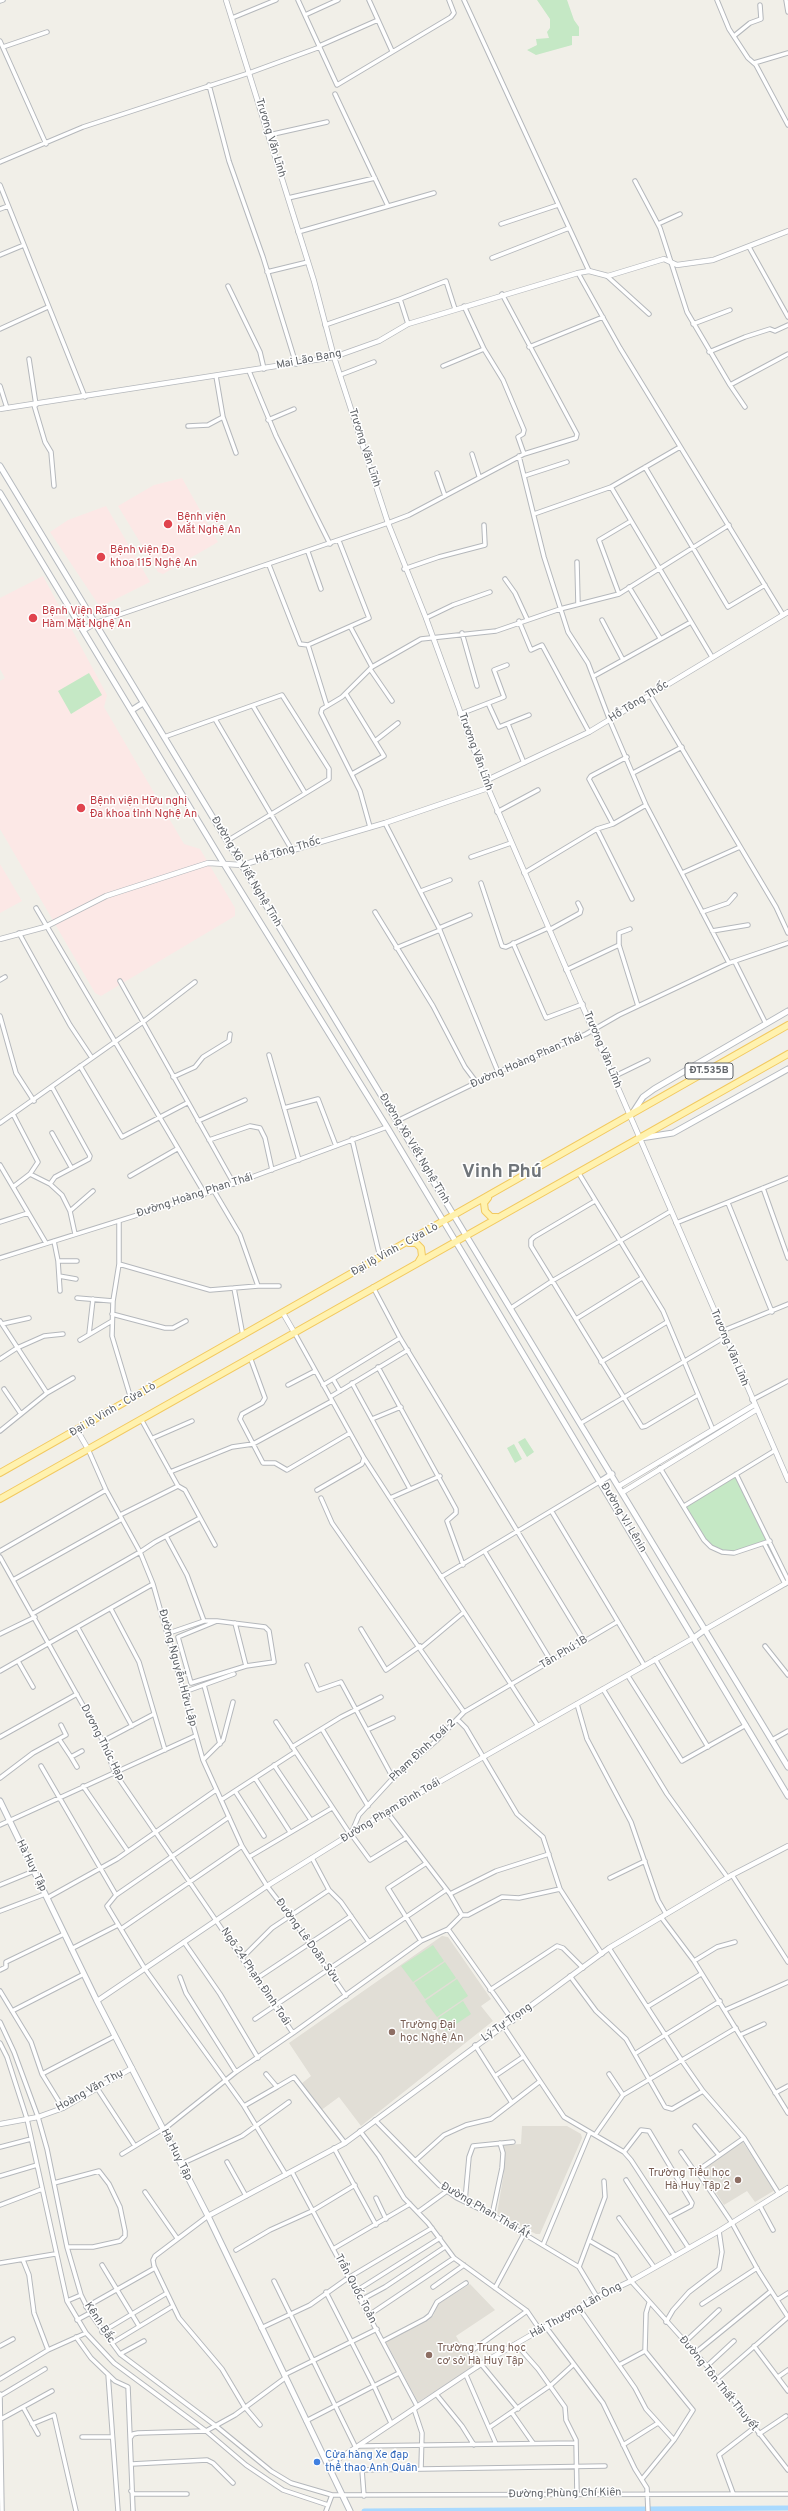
<!DOCTYPE html>
<meta charset="utf-8">
<style>
body{margin:0}
canvas{display:block;background:#f1efe8}
</style>
<canvas width="788" height="2511"></canvas>
<script>
const g = document.querySelector('canvas').getContext('2d');
g.lineJoin = 'round';
function fillPath(path, color) { g.fillStyle = color; g.fill(path, 'evenodd'); }
const shape = rows => new Path2D(rows.map(r => 'M' + r).join(''));
function stroke(path, color, width, dash) { g.strokeStyle = color; g.lineWidth = width; g.lineCap = dash ? 'butt' : 'round'; g.setLineDash(dash || []); g.stroke(path); }
function drawText(font, color, halo, rows, align = 'center') {
  g.font = font + ' Overpass,sans-serif'; g.lineWidth = 3; g.setLineDash([]); g.textBaseline = 'middle'; g.strokeStyle = halo; g.fillStyle = color; for (const [text, x, y, turn = 0] of rows) {
    g.save(); g.translate(x, y); g.rotate((+turn || 0) * Math.PI / 180); g.textAlign = isNaN(turn) ? turn : align; if (halo) g.strokeText(text, 0, 0); g.fillText(text, 0, 0); g.restore();
  }
}
fillPath(shape([
 [442,1936,448,1937,491,1999,481,2006,493,2021,361,2126,339,2097,320,2111,301,2084,311,2076,289,2043],
 [522,2126,567,2126,581,2134,582,2138,540,2234,536,2234,497,2214,504,2172,504,2145,521,2144],
 [742,2141,775,2190,755,2202,747,2191,724,2205,701,2170],
 [470,2284,495,2310,456,2336,474,2367,418,2402,386,2342,433,2316,438,2304]
]), '#e1ded6');
fillPath(shape([
 [182,478,218,542,163,574,158,572,118,506,154,485],
 [106,506,150,582,104,605,98,604,50,532,68,520],
 [43,576,107,695,104,707,184,844,200,849,235,908,235,916,101,996,95,993,0,829,0,681,5,678,0,669,0,598],
 [0,864,22,901,0,913]
]), '#fce8e6');
fillPath(shape([
 [537,0,567,0,574,20,579,27,579,36,572,36,572,45,536,55,527,50,537,45,536,39,549,38,547,32,550,28,550,19],
 [89,673,102,695,71,714,58,691],
 [525,1438,534,1452,527,1457,518,1442],
 [514,1444,522,1459,515,1463,507,1448],
 [736,1474,770,1541,730,1553,708,1545,684,1506],
 [433,1945,444,1961,413,1982,401,1966],
 [445,1962,456,1978,425,1999,414,1983],
 [457,1979,468,1996,437,2017,425,2001],
 [463,2001,471,2014,446,2031,438,2018]
]), '#c5e8c5');
stroke(shape([
 [364,2511,788,2508]
]), '#aadaff', 5);
const minor = shape([
 [298,0,337,85,451,17,454,13,449,0],
 [369,0,392,51],
 [464,0,589,271],
 [717,0,729,29,748,58,756,65,788,125],
 [786,0,788,12],
 [0,1,3,0],
 [305,15,338,0],
 [232,18,276,0],
 [734,36,750,23,761,19,760,5],
 [0,41,46,144],
 [319,46,378,20],
 [3,47,47,32],
 [754,63,788,53],
 [209,85,229,161,263,257,296,364],
 [335,94,388,206],
 [269,135,327,122],
 [0,162,83,127,249,73,320,47],
 [635,181,660,228,687,312,730,385,788,354],
 [0,185,85,397],
 [288,198,375,178],
 [0,209,8,206],
 [501,224,558,205],
 [658,224,680,214],
 [298,232,434,193],
 [749,247,788,317],
 [0,255,24,245],
 [492,258,569,228],
 [267,272,308,262],
 [578,273,620,348,783,615],
 [607,276,649,314],
 [228,286,260,352,264,369],
 [464,306,484,349,503,380,524,430,523,434,518,437,524,454],
 [408,324,400,299,446,281,455,309],
 [693,324,730,310],
 [325,325,400,299],
 [0,329,48,307],
 [529,347,603,317],
 [709,352,745,337,770,329,775,331,788,325],
 [29,359,36,405],
 [443,366,484,349],
 [249,371,276,436,330,544],
 [340,375,374,362],
 [216,376,223,417,236,453],
 [730,385,745,407],
 [0,386,7,408],
 [34,405,45,442,51,452,54,486],
 [268,420,294,409],
 [188,426,208,425,223,417],
 [472,454,479,476],
 [519,456,544,557,568,632,588,663,610,721,646,805,729,963],
 [645,467,728,607,765,585],
 [437,473,445,496],
 [524,476,567,462],
 [611,487,712,657],
 [534,514,611,487,680,447],
 [308,552,321,589],
 [577,562,578,604],
 [269,565,300,644,308,645,369,618,339,541],
 [404,569,439,557,485,545,484,525],
 [505,579,515,593,527,619],
 [629,587,660,638],
 [619,594,599,540,631,521],
 [426,618,453,605,490,592],
 [602,620,623,660,691,622],
 [519,621,531,650,542,645,589,732],
 [95,623,388,523,409,515,524,454,576,438,577,434,502,294],
 [351,628,372,667],
 [462,633,477,686],
 [308,645,327,706],
 [370,669,392,701],
 [594,676,623,660],
 [346,694,384,756,352,774],
 [650,695,776,907,788,933],
 [488,703,499,727,529,715],
 [253,706,305,793],
 [460,714,504,697,494,670,507,665],
 [215,719,292,850],
 [508,724,524,763],
 [164,737,282,695,329,769,329,779,227,841],
 [375,741,398,723],
 [633,773,682,747],
 [497,812,538,790],
 [385,823,439,928,498,1072],
 [613,824,589,779,591,776,627,757],
 [370,827,360,791,321,713,322,709,342,697,372,667,421,639,496,631,560,609,619,594,729,525],
 [597,829,632,899],
 [471,857,511,843],
 [524,873,597,829,613,824,646,805],
 [682,873,740,847],
 [481,883,502,946,506,947,548,928],
 [421,891,450,880],
 [36,908,205,1194],
 [375,912,433,1006,465,1067,477,1083],
 [702,912,728,903,735,895],
 [439,928,470,915],
 [630,929,619,933,619,945,638,1006],
 [549,930,580,913,581,909,578,903],
 [712,931,748,925],
 [19,933,70,1025,92,1058],
 [513,943,546,1018,583,1004],
 [396,948,440,930],
 [735,962,766,1024],
 [566,970,619,945],
 [0,980,5,977],
 [120,981,234,1184],
 [0,1016,16,1073,34,1101],
 [269,1055,299,1160],
 [80,1066,122,1137,187,1103],
 [173,1077,195,1067,203,1057,229,1041,230,1034],
 [613,1077,648,1060],
 [284,1108,318,1099,336,1146],
 [198,1121,245,1100],
 [397,1121,498,1072,586,1034,619,1015,729,963,788,943],
 [0,1123,143,1022,195,982],
 [52,1133,71,1167],
 [352,1139,380,1257],
 [209,1140,250,1126,260,1128,265,1138,272,1170],
 [0,1165,46,1243],
 [578,1172,663,1311,713,1430],
 [30,1174,50,1184,62,1195,70,1211,75,1234],
 [130,1176,177,1149],
 [50,1184,55,1177,89,1159,90,1156,52,1087],
 [13,1187,30,1174,38,1162,13,1114],
 [763,1188,788,1258],
 [595,1201,534,1237,531,1240,531,1246,642,1427,646,1426,698,1395],
 [728,1203,772,1312],
 [70,1211,93,1191],
 [119,1221,119,1264,113,1301,112,1336,131,1399],
 [0,1222,28,1213],
 [676,1223,788,1178],
 [54,1241,58,1261,60,1291],
 [0,1258,214,1191,387,1127],
 [58,1261,77,1261],
 [119,1264,210,1290,258,1286,240,1235,214,1191],
 [59,1276,76,1279],
 [258,1286,279,1286],
 [373,1287,400,1338,584,1641],
 [234,1288,243,1336],
 [77,1298,113,1301],
 [511,1308,552,1281,671,1211],
 [112,1314,165,1328,173,1328,186,1321],
 [576,1319,642,1278],
 [0,1321,47,1393],
 [2,1324,29,1318],
 [722,1331,788,1304],
 [294,1332,364,1458,362,1464,317,1490],
 [89,1334,93,1299],
 [80,1340,112,1321],
 [17,1348,44,1336,63,1334],
 [250,1357,265,1398,262,1403,242,1414,240,1419,263,1463,275,1463,287,1470,350,1433],
 [0,1359,17,1348],
 [601,1362,667,1322],
 [378,1367,456,1509,456,1513,447,1521,463,1565],
 [352,1383,410,1489],
 [288,1385,315,1371],
 [323,1385,333,1379],
 [4,1389,21,1414],
 [340,1391,333,1379,400,1338],
 [330,1397,408,1350],
 [752,1400,788,1381],
 [141,1419,178,1486,185,1490,215,1545],
 [372,1419,401,1407],
 [581,1423,725,1337],
 [0,1431,47,1393,73,1378],
 [153,1438,192,1421],
 [88,1449,106,1490,140,1552,153,1584,203,1760,242,1846,267,1886,291,1917,346,1996],
 [364,1458,538,1726],
 [660,1468,704,1540,711,1547,722,1552,734,1553,770,1541],
 [170,1472,232,1447,253,1444,332,1401],
 [736,1474,788,1580],
 [321,1498,332,1523,464,1712],
 [390,1498,440,1476],
 [684,1506,774,1451],
 [552,1512,644,1665],
 [120,1515,178,1486],
 [166,1536,187,1575,204,1621,217,1621,265,1627,269,1631,274,1662,246,1666,191,1683,178,1637,217,1621],
 [764,1543,785,1584],
 [0,1551,106,1490],
 [485,1552,551,1661],
 [0,1557,103,1741,115,1773,293,2033],
 [441,1577,601,1481],
 [13,1580,122,1519],
 [111,1609,139,1662,165,1750],
 [32,1614,140,1552,155,1542,200,1518],
 [235,1623,246,1666],
 [78,1628,132,1726],
 [361,1629,386,1670,420,1646],
 [169,1633,204,1621],
 [0,1634,35,1617],
 [765,1646,788,1675],
 [421,1648,464,1612],
 [655,1659,708,1747],
 [18,1661,33,1687],
 [307,1665,318,1690,341,1682,393,1778],
 [0,1671,153,1584],
 [628,1676,682,1761,746,1725],
 [204,1685,220,1744],
 [603,1689,667,1794,728,1878],
 [184,1692,234,1674],
 [577,1704,587,1739,631,1822,658,1900,666,1914],
 [457,1719,466,1728,517,1814,543,1837,560,1889,602,1954],
 [276,1722,350,1834],
 [322,1729,368,1806],
 [367,1730,393,1718],
 [0,1737,77,1694],
 [59,1739,71,1757,82,1751],
 [772,1740,788,1731],
 [103,1741,154,1714],
 [292,1747,341,1717,381,1697],
 [71,1757,77,1767],
 [203,1760,223,1740,233,1702],
 [274,1765,311,1820],
 [41,1766,116,1895],
 [0,1778,33,1753,66,1735,61,1725],
 [255,1778,290,1832],
 [83,1786,127,1850],
 [235,1791,264,1836],
 [221,1800,295,1752],
 [387,1812,450,1894,462,1915],
 [229,1817,116,1895,107,1906,145,1969,244,2106,286,2175],
 [0,1825,195,1736],
 [406,1838,370,1860,351,1834,359,1815,393,1778,436,1741,464,1712,617,1622],
 [249,1857,332,1808],
 [312,1858,329,1890,341,1902,369,1942],
 [732,1875,788,1962],
 [610,1878,645,1861],
 [0,1885,34,1871],
 [450,1894,496,1871,549,1854],
 [47,1898,117,1859,216,1790],
 [0,1911,45,1894],
 [661,1917,694,1961,788,2113],
 [121,1929,242,1846],
 [448,1929,513,2021],
 [421,1941,388,1888,425,1864],
 [184,1942,220,1994,258,2058],
 [609,1948,682,2061,703,2091,744,2138,779,2194],
 [71,1949,118,1925],
 [243,1957,272,1928,329,1890],
 [694,1961,717,1947,735,1942],
 [0,1970,6,1967,6,1962,64,1934],
 [570,1976,596,2011,626,2039,665,2107,672,2109,703,2091],
 [180,1977,186,1993,236,2072],
 [256,1979,351,1916],
 [490,1990,557,1946,563,1948,583,1968],
 [0,1991,31,2042,42,2074,63,2108],
 [647,2007,701,1974],
 [725,2010,788,1982],
 [12,2011,84,1974],
 [255,2019,446,1890],
 [0,2022,14,2052,38,2117,47,2149,67,2247,81,2295,90,2313,120,2354,216,2426,271,2471,291,2483,332,2495,788,2494],
 [504,2027,564,2117,624,2152,631,2160,688,2247],
 [740,2035,764,2024],
 [0,2043,7,2057,27,2119,67,2301,86,2333,114,2363,206,2431,246,2465,283,2490,328,2505],
 [475,2045,512,2103],
 [636,2053,720,2001],
 [42,2074,115,2036],
 [609,2074,623,2095],
 [495,2076,523,2057],
 [277,2087,294,2077,345,2143],
 [97,2088,135,2146],
 [775,2093,788,2086],
 [244,2106,277,2087,266,2074],
 [375,2120,439,2185,457,2198,496,2217,579,2267,597,2297],
 [695,2126,718,2154],
 [163,2130,236,2072,293,2033,421,1941,448,1929,462,1915,468,1915,502,1897,519,1898,560,1889],
 [360,2131,379,2156,404,2198,428,2223,454,2258,527,2311,540,2330],
 [595,2135,623,2095,736,2028],
 [744,2138,697,2171,732,2223,759,2272,788,2317],
 [0,2147,31,2139],
 [334,2148,376,2225],
 [624,2152,641,2130,649,2131,692,2203,691,2206,670,2217],
 [681,2152,693,2169,697,2171],
 [122,2154,163,2129],
 [415,2161,444,2135,466,2125,491,2119,539,2082],
 [227,2162,246,2196],
 [181,2164,242,2136,289,2102],
 [292,2172,417,2406],
 [0,2176,37,2165],
 [626,2180,674,2255],
 [54,2183,99,2171,109,2184,120,2207,125,2231,125,2236,120,2241,93,2247,67,2247],
 [145,2192,177,2238],
 [376,2198,386,2219],
 [465,2201,469,2157,473,2146,513,2142],
 [0,2205,42,2189],
 [760,2206,773,2230],
 [418,2212,447,2191],
 [492,2215,502,2168,503,2153,500,2143],
 [208,2216,155,2256,153,2260,154,2266,179,2318,222,2369,244,2406,260,2425],
 [619,2218,654,2267],
 [590,2241,616,2256,631,2281,707,2366,788,2470],
 [543,2245,590,2132],
 [333,2249,410,2204],
 [236,2250,270,2230,312,2211,355,2185],
 [23,2260,29,2275,34,2313,48,2350],
 [0,2263,55,2254],
 [102,2265,139,2326],
 [579,2267,605,2197,604,2181],
 [274,2281,356,2448],
 [433,2287,464,2265],
 [495,2288,524,2234],
 [356,2291,440,2238],
 [326,2292,373,2384,391,2423],
 [361,2300,385,2287,445,2247],
 [777,2300,788,2293],
 [67,2301,81,2295],
 [702,2304,757,2268],
 [86,2307,155,2268],
 [579,2308,635,2388,646,2409,674,2440],
 [369,2315,454,2258],
 [77,2320,90,2313],
 [666,2322,673,2310,689,2292,719,2269,722,2252,719,2231],
 [546,2327,603,2403,635,2469,647,2488,648,2511],
 [261,2328,310,2305,348,2278,432,2228],
 [102,2332,167,2293],
 [76,2337,91,2358,115,2381,128,2387,133,2511],
 [383,2341,425,2319,430,2315,437,2302,466,2283],
 [685,2342,719,2310],
 [112,2343,173,2306],
 [516,2344,538,2369,565,2407,566,2420,576,2440,577,2495],
 [0,2346,13,2339],
 [754,2346,788,2391],
 [695,2353,771,2291],
 [120,2354,144,2341],
 [481,2364,518,2409],
 [619,2365,645,2351],
 [707,2366,734,2341],
 [477,2367,470,2352,527,2311],
 [108,2374,118,2511],
 [284,2375,377,2329],
 [466,2375,496,2444],
 [778,2377,788,2370],
 [0,2379,48,2350,86,2333],
 [717,2379,788,2317],
 [0,2394,2,2511],
 [436,2394,462,2426,474,2445],
 [0,2396,45,2369],
 [23,2407,38,2434],
 [414,2409,422,2433,421,2469],
 [512,2413,533,2443],
 [1,2419,52,2391],
 [306,2421,399,2373],
 [32,2424,54,2415,76,2511],
 [490,2427,551,2385,573,2365],
 [759,2434,786,2416],
 [82,2437,112,2437],
 [131,2437,133,2434,138,2433,206,2431,235,2415,285,2378],
 [623,2445,658,2423],
 [360,2446,576,2443],
 [132,2464,207,2460,213,2463,233,2483],
 [643,2478,674,2440,693,2410,645,2351,646,2313,649,2303],
 [131,2491,134,2494,187,2494],
 [733,2493,719,2455,754,2428],
 [364,2496,362,2470,605,2466],
 [326,2511,332,2495]
]);
const tertiary = shape([
 [226,0,314,281,334,357,388,523,426,618,488,788,788,1480],
 [0,409,334,357,379,341,408,324,578,273,589,271,608,276,664,259,677,265,713,260,788,231],
 [485,781,589,732,788,612],
 [0,939,45,927,106,896,208,863,242,865,385,823,488,788],
 [283,1313,294,1332],
 [77,1430,88,1449],
 [619,1486,754,1405],
 [623,1492,756,1410],
 [706,1629,788,1582],
 [97,2001,267,1886,381,1815,695,1637],
 [0,2124,38,2117,63,2108,132,2068],
 [208,2216,345,2143,609,1948,732,1875,788,1846],
 [328,2466,481,2364,597,2297,631,2281,719,2231,788,2188]
]);
const secondary = shape([
 [0,466,788,1767],
 [0,493,224,864,387,1127,788,1796],
 [83,630,95,623],
 [132,710,143,703],
 [632,1114,643,1097,654,1089,788,1011],
 [641,1138,673,1133,788,1069],
 [601,1481,612,1474],
 [695,1637,706,1629],
 [0,1801,97,2001,208,2216,350,2511]
]);
const primary = shape([
 [488,1198,484,1203,485,1211,491,1217,497,1217],
 [409,1243,416,1243,421,1248,422,1256,419,1261],
 [0,1473,788,1025],
 [0,1499,788,1054]
]);
stroke(minor, '#b5b8bc', 5.5);
stroke(tertiary, '#b5b8bc', 6);
stroke(secondary, '#b6babf', 7);
stroke(primary, '#f2c960', 8);
stroke(minor, '#fff', 3.5);
stroke(tertiary, '#fff', 4.5);
stroke(secondary, '#fff', 5);
stroke(primary, '#fff2af', 6);
for (const [x, y, r, color] of [
 [168,524,5,"#e0444e"],
 [101,557,5,"#e0444e"],
 [33,618,5,"#e0444e"],
 [81,808,5,"#e0444e"],
 [392,2032,4,"#8d6e63"],
 [738,2180,4,"#8d6e63"],
 [429,2355,4,"#8d6e63"],
 [317,2462,4,"#3f7fe0"]
]) { const dot = new Path2D(); dot.arc(x, y, r, 0, 2 * Math.PI); g.fillStyle = color; g.fill(dot); stroke(dot, '#fff', 1.5); }
for (const [x, y, w] of [
 [709,1071,48]
]) { const box = new Path2D(); box.roundRect(x - w / 2, y - 8, w, 16, 3); g.fillStyle = '#fff'; g.fill(box); stroke(box, '#5f6368', 1); }
drawText('bold 10px', '#5f6368', null, [
 ["ĐT.535B",709,1071]
]);
drawText('11px', '#5f6368', '#fff', [
 ["Trương Văn Lĩnh",270,138,73],
 ["Mai Lão Bạng",309,360,-11],
 ["Trương Văn Lĩnh",364,448,72],
 ["Hồ Tông Thốc",639,702,-32],
 ["Trương Văn Lĩnh",475,752,70],
 ["Hồ Tông Thốc",288,851,-17],
 ["Đường Xô Viết Nghệ Tĩnh",246,872,59],
 ["Trương Văn Lĩnh",602,1050,67],
 ["Đường Hoàng Phan Thái",527,1061,-24],
 ["Đường Xô Viết Nghệ Tĩnh",414,1149,59],
 ["Đường Hoàng Phan Thái",195,1196,-18],
 ["Đại lộ Vinh - Cửa Lò",395,1250,-29],
 ["Trương Văn Lĩnh",729,1348,67],
 ["Đại lộ Vinh - Cửa Lò",113,1410,-30],
 ["Đường V.I Lênin",623,1518,59],
 ["Tân Phú 1B",564,1653,-31],
 ["Đường Nguyễn Hữu Lập",177,1668,75],
 ["Dương Thúc Hạp",102,1743,63],
 ["Phạm Đình Toái 2",423,1751,-43],
 ["Đường Phạm Đình Toái",391,1811,-31],
 ["Hà Huy Tập",31,1866,64],
 ["Đường Lê Doãn Sửu",307,1941,54],
 ["Ngõ 24 Phạm Đình Toái",255,1977,56],
 ["Lý Tự Trọng",507,2023,-35],
 ["Hoàng Văn Thụ",90,2091,-29],
 ["Hà Huy Tập",176,2155,63],
 ["Đường Phan Thái Ất",485,2211,30],
 ["Trần Quốc Toản",355,2289,62],
 ["Hải Thượng Lãn Ông",576,2311,-29],
 ["Kênh Bắc",99,2323,57],
 ["Đường Tôn Thất Thuyết",718,2384,51],
 ["Đường Phùng Chí Kiên",565,2494,-1]
]);
drawText('11px', '#be3a42', '#fff', [
 ["Bệnh viện",177,518],
 ["Mắt Nghệ An",177,531],
 ["Bệnh viện Đa",110,551],
 ["khoa 115 Nghệ An",110,564],
 ["Bệnh Viện Răng",42,612],
 ["Hàm Mặt Nghệ An",42,625],
 ["Bệnh viện Hữu nghị",90,802],
 ["Đa khoa tỉnh Nghệ An",90,815]
], 'left');
drawText('11px', '#785e54', '#fff', [
 ["Trường Đại",400,2026],
 ["học Nghệ An",400,2039],
 ["Trường Tiểu học",730,2174,"right"],
 ["Hà Huy Tập 2",730,2187,"right"],
 ["Trường Trung học",437,2349],
 ["cơ sở Hà Huy Tập",437,2362]
], 'left');
drawText('11px', '#366cbe', '#fff', [
 ["Cửa hàng Xe đạp",325,2456],
 ["thể thao Anh Quân",325,2469]
], 'left');
drawText('bold 19px', '#70757a', '#fff', [
 ["Vinh Phú",502,1173]
]);
</script>
